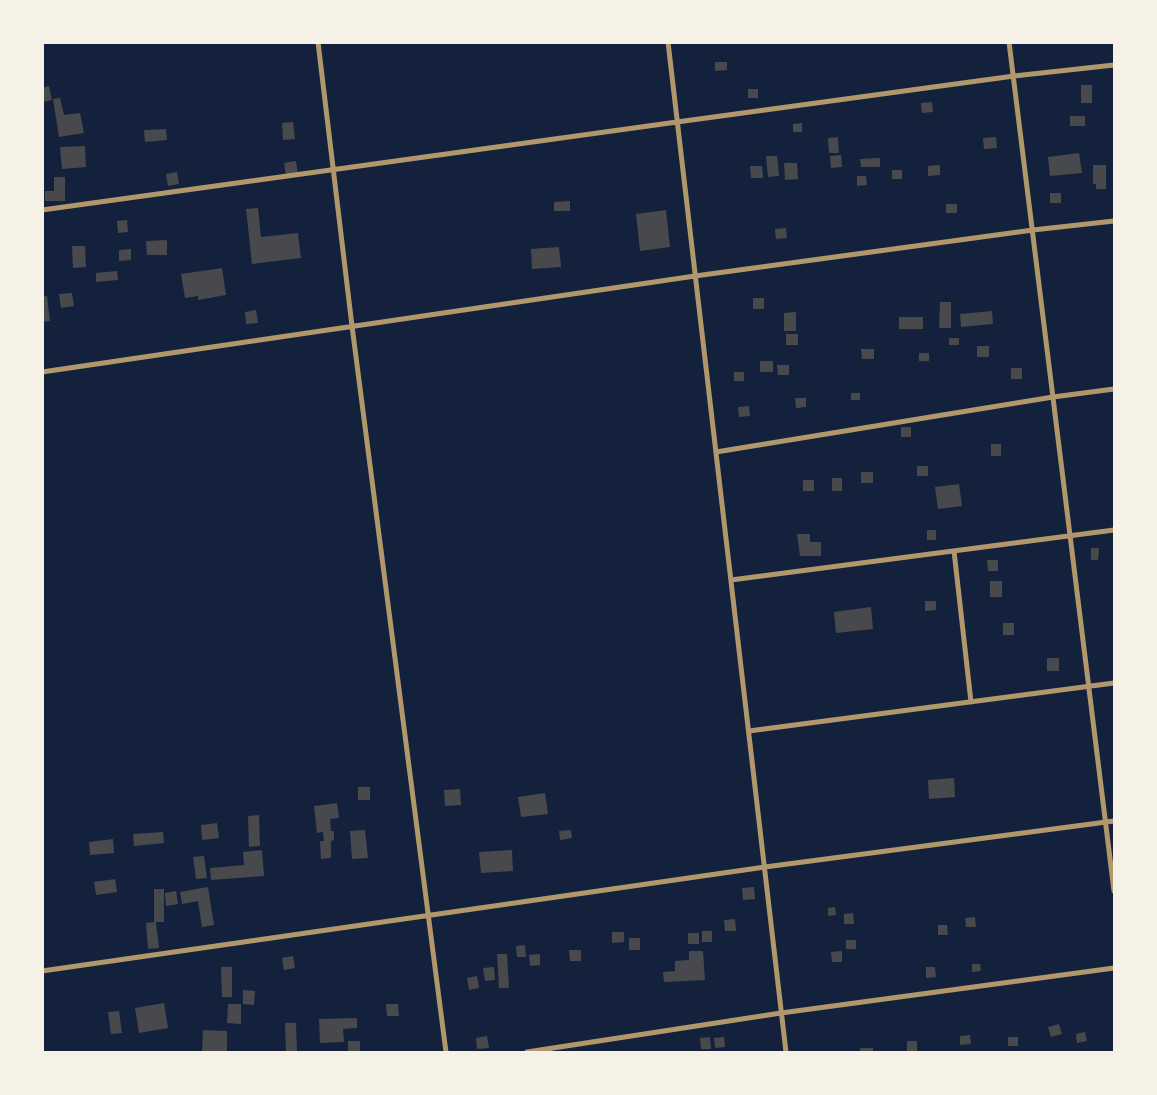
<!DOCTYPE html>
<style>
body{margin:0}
#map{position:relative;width:1157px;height:1095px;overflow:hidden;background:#14213d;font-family:Barlow,sans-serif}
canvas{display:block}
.frame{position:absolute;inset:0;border:44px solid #f6f1e7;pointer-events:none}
</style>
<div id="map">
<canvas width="1157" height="1095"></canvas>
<div class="frame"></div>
</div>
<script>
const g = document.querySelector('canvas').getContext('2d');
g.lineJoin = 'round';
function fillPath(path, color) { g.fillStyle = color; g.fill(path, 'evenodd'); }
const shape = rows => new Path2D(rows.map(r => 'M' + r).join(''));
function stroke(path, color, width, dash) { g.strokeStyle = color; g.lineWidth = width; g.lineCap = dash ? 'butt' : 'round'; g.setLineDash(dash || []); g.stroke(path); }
fillPath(shape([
 [715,62,727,62,727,70,715,71],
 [1081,85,1092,85,1092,103,1081,103],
 [49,86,52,100,42,102,42,88],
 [748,89,758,89,758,98,748,98],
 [60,98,64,115,80,113,84,133,59,137,53,99],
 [932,102,933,112,922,113,921,103],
 [1070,116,1085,116,1085,126,1070,126],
 [293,122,295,139,283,140,282,123],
 [802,123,802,132,793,132,793,124],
 [166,129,167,140,145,142,144,130],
 [838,137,839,153,829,153,828,138],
 [996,137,997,148,984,149,983,138],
 [85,146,86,167,62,169,60,147],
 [1079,153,1082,173,1050,176,1048,157],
 [841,155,842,167,831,168,830,156],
 [766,156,777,156,779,176,768,177],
 [880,158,880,167,861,167,860,159],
 [296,161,298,174,286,176,284,163],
 [784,163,797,163,798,179,785,180],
 [940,165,940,175,928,176,928,166],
 [1093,165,1106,165,1106,189,1096,189,1096,184,1093,184],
 [750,166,762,166,763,178,751,178],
 [892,170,902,170,902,179,892,179],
 [177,172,179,184,168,186,166,174],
 [857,176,866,176,867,185,857,186],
 [54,177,65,177,65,201,45,201,45,191,54,191],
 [1050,193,1061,193,1061,203,1050,203],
 [570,201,570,211,554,211,554,202],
 [946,204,957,204,957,213,946,213],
 [258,208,261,237,298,233,301,258,252,264,246,209],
 [666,210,670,247,640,251,636,214],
 [127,220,128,232,118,233,117,221],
 [786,228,787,238,776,239,775,229],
 [167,240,167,255,147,255,146,241],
 [72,246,85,246,86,267,73,268],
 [559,247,561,267,532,269,531,249],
 [131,249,131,260,119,261,119,250],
 [222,268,226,295,198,300,198,296,185,298,181,274],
 [117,271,118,280,96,282,96,273],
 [72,293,74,306,61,308,59,294],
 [47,296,50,321,42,322,42,297],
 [753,298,764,298,764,309,753,309],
 [940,302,951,302,951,328,939,328],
 [256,310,258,323,246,324,245,312],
 [992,311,993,324,961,327,960,314],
 [796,312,796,331,784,331,784,313],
 [899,317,923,317,923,329,899,329],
 [786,334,798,334,798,345,786,345],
 [949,338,959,338,959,345,949,345],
 [977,346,989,346,989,357,977,357],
 [861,349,874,349,874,359,862,359],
 [919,353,929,353,929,361,919,361],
 [760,361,773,361,773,372,760,372],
 [777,365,789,365,789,375,778,375],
 [1011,368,1022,368,1022,379,1011,379],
 [734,372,744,372,744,381,734,381],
 [851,393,860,393,860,400,851,400],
 [795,398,806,398,806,407,796,408],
 [749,406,750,416,739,417,738,407],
 [901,427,911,427,911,437,901,437],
 [991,444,1001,444,1001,456,991,456],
 [917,466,928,466,928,476,917,476],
 [861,472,873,472,873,483,861,483],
 [832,478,842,478,842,491,832,491],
 [803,480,814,480,814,491,803,491],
 [959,484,962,506,938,509,935,487],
 [927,530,936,530,936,540,927,540],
 [797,534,810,534,810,542,821,542,821,556,800,556],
 [1091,548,1099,548,1098,560,1091,560],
 [987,560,998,560,998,571,988,571],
 [990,581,1002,581,1002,597,990,597],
 [925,601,936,601,936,610,925,611],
 [871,607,873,629,836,633,834,612],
 [1003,623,1014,623,1014,635,1003,635],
 [1047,658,1059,658,1059,671,1047,671],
 [954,778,955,797,929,799,928,780],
 [358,787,370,787,370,800,358,800],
 [460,789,461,805,445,806,444,790],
 [545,793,548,814,521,817,518,797],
 [337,803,339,818,330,819,331,831,334,831,334,840,331,841,331,858,321,859,320,841,324,841,323,832,317,833,314,806],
 [259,815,260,846,249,847,248,816],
 [217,823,219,838,202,840,201,825],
 [365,830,368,858,352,859,350,831],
 [571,830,572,838,560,840,559,831],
 [163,832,164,843,134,846,133,834],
 [113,839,114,853,90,855,89,842],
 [262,850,264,876,211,880,210,868,244,865,243,852],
 [512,850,513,871,481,873,479,852],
 [204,856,207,878,196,879,193,857],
 [115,879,117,892,96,895,94,882],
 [208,887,214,925,202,927,198,901,182,904,180,892],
 [754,887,755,899,743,900,742,888],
 [154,889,164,889,164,922,156,922,159,948,148,949,146,923,154,922],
 [176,891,178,904,166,906,165,893],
 [835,907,836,915,828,916,828,908],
 [853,913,854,924,844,924,844,914],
 [975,917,976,927,966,927,965,918],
 [735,919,736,931,725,931,724,920],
 [938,925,947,925,948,935,938,935],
 [702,931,712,931,712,942,702,942],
 [612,932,624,932,624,942,612,943],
 [688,933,699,933,699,944,688,944],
 [629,938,640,938,640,950,629,950],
 [846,940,856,940,856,949,846,949],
 [525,945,526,957,517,957,516,946],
 [569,950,581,950,581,961,570,961],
 [689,951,703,951,705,980,664,982,663,972,675,971,675,961,689,960],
 [842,951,842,962,832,962,831,952],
 [497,954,507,954,509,988,499,988],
 [540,954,540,965,530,966,529,955],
 [293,956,295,968,284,970,282,958],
 [972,964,980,964,981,971,972,972],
 [221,967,232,967,232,997,222,997],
 [494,967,495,980,485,981,483,968],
 [926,967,935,967,936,977,926,978],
 [477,976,479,988,469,990,467,978],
 [243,990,255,991,254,1005,243,1004],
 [164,1003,168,1028,139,1033,135,1008],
 [228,1004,241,1004,241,1024,227,1023],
 [386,1004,398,1004,399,1016,387,1016],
 [119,1011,122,1033,111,1034,108,1012],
 [357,1018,357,1028,343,1029,344,1042,320,1043,319,1019],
 [285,1023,296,1023,297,1052,286,1052],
 [1059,1024,1062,1034,1051,1037,1048,1027],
 [203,1030,227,1031,227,1052,202,1052],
 [1085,1032,1087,1041,1077,1043,1076,1034],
 [970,1035,971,1044,960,1045,960,1036],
 [487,1036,489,1048,477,1049,476,1038],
 [710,1037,711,1049,701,1049,700,1038],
 [724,1037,725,1047,715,1048,714,1038],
 [1008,1037,1018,1037,1018,1046,1008,1046],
 [348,1041,360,1041,360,1051,348,1051],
 [907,1041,917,1041,917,1051,907,1051],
 [860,1048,873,1048,873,1052,860,1052]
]), '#48494c');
stroke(shape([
 [318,42,352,326,446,1052],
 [668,42,786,1052],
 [1009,42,1114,891],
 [42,210,677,122,1014,76,1114,65],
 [42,372,695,276,1033,230,1114,221],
 [716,452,1053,397,1114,389],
 [954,551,971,702],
 [731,580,1114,530],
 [749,731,1114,683],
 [42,971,765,867,1114,821],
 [527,1052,781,1013,1114,968]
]), '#b1986c', 5);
</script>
